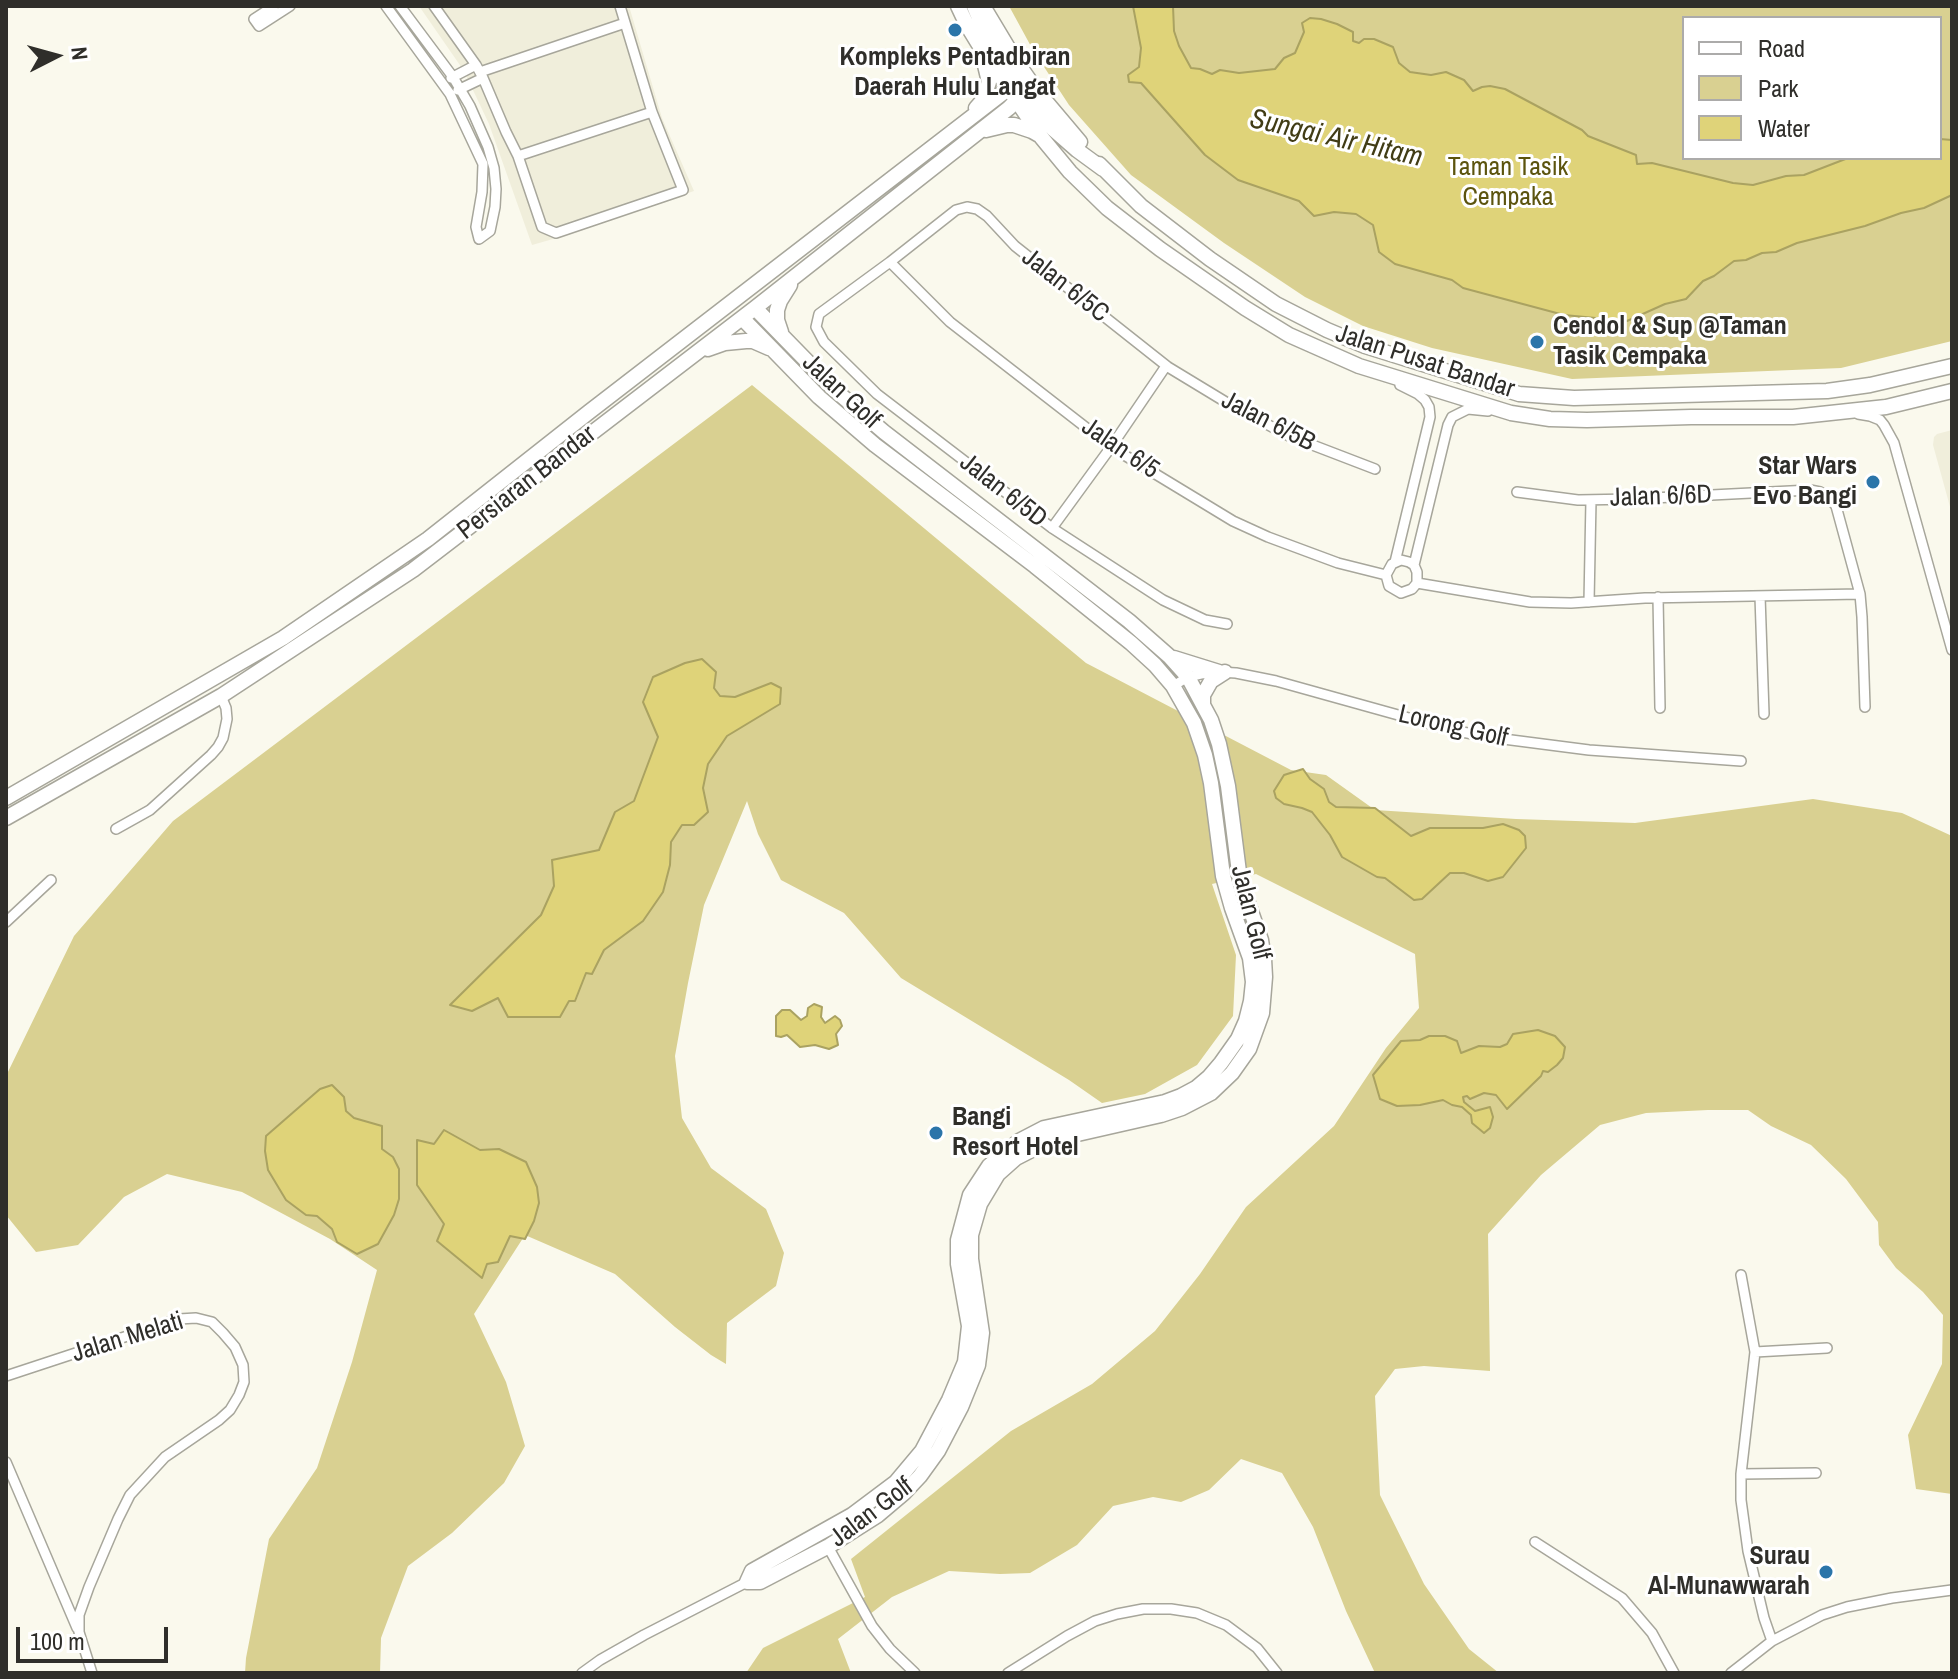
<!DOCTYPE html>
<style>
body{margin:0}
#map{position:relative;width:1958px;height:1679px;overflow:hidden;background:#faf9ed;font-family:"Archivo Narrow",sans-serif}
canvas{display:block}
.frame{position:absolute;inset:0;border:8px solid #2f2e2a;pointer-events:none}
.legend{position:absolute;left:1682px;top:16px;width:260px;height:144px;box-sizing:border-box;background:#fff;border:2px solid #acabaa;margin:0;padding:10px 14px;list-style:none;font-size:24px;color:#2f2e2a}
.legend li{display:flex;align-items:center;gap:16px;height:40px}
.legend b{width:40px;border:2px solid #acabaa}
.north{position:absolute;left:16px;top:16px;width:80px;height:80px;-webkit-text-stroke:6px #fff;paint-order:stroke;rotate:84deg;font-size:22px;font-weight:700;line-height:32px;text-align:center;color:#2f2e2a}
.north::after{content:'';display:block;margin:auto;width:28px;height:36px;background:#2f2e2a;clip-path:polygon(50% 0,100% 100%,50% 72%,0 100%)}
.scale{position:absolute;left:16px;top:1627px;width:152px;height:36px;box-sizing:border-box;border:4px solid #2f2e2a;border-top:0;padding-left:10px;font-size:24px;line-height:28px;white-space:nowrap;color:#2f2e2a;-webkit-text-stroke:6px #fff;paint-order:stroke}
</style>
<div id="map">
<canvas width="1958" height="1679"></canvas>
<div class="frame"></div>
<ul class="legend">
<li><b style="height:10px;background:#fff"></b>Road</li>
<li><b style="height:22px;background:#d9d091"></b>Park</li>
<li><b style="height:22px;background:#dfd379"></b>Water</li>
</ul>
<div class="north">N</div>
<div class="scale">100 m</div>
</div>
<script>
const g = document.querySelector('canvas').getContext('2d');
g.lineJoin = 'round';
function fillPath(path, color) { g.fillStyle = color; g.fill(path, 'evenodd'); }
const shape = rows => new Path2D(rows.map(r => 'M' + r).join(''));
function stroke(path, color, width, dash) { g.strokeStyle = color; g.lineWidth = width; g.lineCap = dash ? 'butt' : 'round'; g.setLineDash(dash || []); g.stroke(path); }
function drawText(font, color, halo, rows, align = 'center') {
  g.font = font + ' "Archivo Narrow",sans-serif'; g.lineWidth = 6; g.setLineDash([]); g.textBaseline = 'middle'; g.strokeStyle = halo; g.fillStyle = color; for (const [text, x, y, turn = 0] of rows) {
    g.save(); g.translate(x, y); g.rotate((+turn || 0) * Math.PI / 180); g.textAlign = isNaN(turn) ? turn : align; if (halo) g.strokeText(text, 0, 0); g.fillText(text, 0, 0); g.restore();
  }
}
fillPath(shape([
 [419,6,629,6,662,118,694,191,553,239,532,245,489,124,464,71],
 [1952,430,1952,514,1933,445,1934,437,1937,434]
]), '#f0eedb');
fillPath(shape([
 [1009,6,1952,6,1952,341,1841,368,1572,379,1432,348,1363,326,1305,297,1224,243,1131,175,1069,105,1033,50],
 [1684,18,1940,18,1940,158,1684,158],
 [752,385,1086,663,1291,770,1326,775,1375,810,1516,819,1635,823,1813,799,1902,813,1952,836,1952,1494,1916,1489,1908,1435,1942,1364,1943,1315,1923,1292,1896,1268,1879,1245,1878,1222,1846,1179,1811,1145,1771,1126,1748,1110,1708,1110,1646,1113,1600,1125,1541,1175,1488,1234,1490,1371,1424,1366,1395,1369,1375,1396,1380,1495,1424,1584,1469,1649,1499,1673,1375,1673,1346,1611,1313,1527,1282,1473,1241,1459,1209,1490,1181,1502,1153,1497,1113,1506,1077,1545,1030,1573,1000,1574,949,1571,892,1597,838,1639,851,1673,746,1673,763,1648,865,1597,851,1559,1011,1431,1092,1384,1155,1331,1200,1274,1246,1207,1334,1126,1386,1048,1419,1008,1415,954,1256,874,1212,884,1236,955,1233,1016,1197,1065,1145,1094,1102,1103,1069,1080,901,978,844,913,781,880,758,834,747,801,704,905,688,983,675,1056,682,1118,711,1168,766,1209,784,1253,776,1286,727,1323,726,1364,711,1355,675,1327,615,1274,525,1235,474,1314,506,1382,525,1446,504,1483,452,1533,408,1566,381,1638,380,1673,245,1673,246,1658,269,1539,317,1468,352,1362,377,1270,330,1239,242,1192,167,1174,124,1197,78,1245,36,1252,6,1215,6,1076,74,936,173,821]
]), '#d9d091');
const water = shape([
 [1133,6,1173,6,1174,31,1179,46,1191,68,1200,69,1212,74,1220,70,1239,73,1275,69,1284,58,1295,53,1304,32,1302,23,1310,18,1321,19,1337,24,1353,32,1353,41,1359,43,1364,39,1374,39,1393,47,1399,63,1410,72,1431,75,1446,72,1464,80,1473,91,1482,87,1490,86,1505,89,1582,130,1588,136,1636,155,1637,164,1652,163,1733,183,1753,185,1786,176,1804,175,1848,158,1940,158,1940,139,1952,140,1952,195,1924,208,1901,213,1865,226,1797,243,1776,252,1762,253,1746,260,1734,261,1714,276,1703,281,1686,299,1665,304,1627,321,1564,315,1463,288,1452,280,1395,264,1379,252,1373,225,1356,214,1334,212,1314,216,1299,201,1238,180,1205,155,1141,83,1129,82,1128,75,1139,67,1141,48,1133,6],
 [702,659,716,672,714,688,720,696,735,697,771,683,781,688,780,704,727,736,708,764,703,788,708,812,694,825,682,825,671,842,670,865,663,892,643,921,604,950,592,974,586,973,575,1001,569,1001,560,1017,508,1017,498,998,472,1011,450,1005,541,915,554,886,552,860,599,850,615,812,634,801,658,737,643,702,653,677,685,663,702,659],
 [1303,769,1310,779,1324,789,1329,802,1336,807,1375,808,1411,836,1430,828,1483,828,1503,824,1519,830,1525,836,1526,848,1503,877,1488,881,1464,873,1450,873,1422,899,1414,900,1385,878,1377,877,1342,857,1330,835,1312,812,1302,808,1284,804,1276,798,1274,791,1284,775,1303,769],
 [814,1004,822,1007,821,1017,825,1023,835,1016,840,1020,842,1026,836,1034,838,1045,829,1049,815,1045,800,1047,787,1035,781,1037,776,1036,776,1016,782,1010,790,1010,801,1020,807,1016,808,1008,814,1004],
 [1538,1030,1555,1036,1565,1047,1563,1058,1557,1065,1548,1072,1543,1071,1541,1076,1507,1109,1496,1095,1484,1093,1470,1099,1467,1096,1463,1097,1464,1102,1475,1111,1490,1107,1493,1117,1490,1128,1484,1133,1472,1123,1471,1115,1462,1107,1452,1105,1443,1100,1420,1105,1397,1106,1380,1099,1373,1075,1401,1041,1420,1040,1429,1036,1445,1036,1457,1041,1461,1053,1479,1046,1500,1047,1507,1044,1513,1034,1538,1030],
 [332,1085,344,1097,346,1111,354,1118,382,1126,382,1149,393,1157,399,1169,399,1199,394,1215,378,1244,357,1254,337,1242,332,1229,317,1216,306,1215,286,1200,268,1170,265,1151,266,1136,320,1089,332,1085],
 [444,1130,480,1150,499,1149,526,1162,537,1187,539,1203,534,1221,525,1239,510,1236,498,1262,487,1264,482,1278,437,1241,444,1224,417,1185,417,1140,434,1144,444,1130]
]);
fillPath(water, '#dfd379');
stroke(water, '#aaa261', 2);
const street = shape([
 [274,6,254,19,259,26,290,6],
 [386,6,450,94,483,164,482,192,476,227,479,239,490,231,495,207,496,189,494,168,488,147,470,106,453,77,400,6],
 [434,6,476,65,483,78,506,132,518,156,542,227,556,233,683,190,652,112,620,6],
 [480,72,625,23],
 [451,78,476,65],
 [458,90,483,78],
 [518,156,652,112],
 [890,262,950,322,1111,447,1233,521,1268,537,1338,563,1386,575],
 [1858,414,1870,416,1880,420,1884,425,1894,443,1952,650],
 [1517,492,1578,500,1633,499,1810,490,1820,492,1829,497,1836,506,1860,594,1862,617,1865,707],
 [1052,528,1111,447,1166,366],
 [1395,562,1430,417,1429,407,1425,400,1418,394,1400,385],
 [1414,565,1409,562,1401,560,1392,564,1386,575,1389,586,1401,593,1412,589,1417,583,1417,572,1414,565,1448,425,1452,417,1468,409,1488,411],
 [1417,583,1530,602,1571,603,1645,598,1860,594],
 [1760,596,1764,714],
 [1658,597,1660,708],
 [1589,602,1591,500],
 [1227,624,1205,620,1163,600,1052,528,877,394,824,342,816,327,819,314,890,262,956,210,967,207,977,209,987,216,1015,246,1168,367,1229,404,1289,436,1375,469],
 [1173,686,1188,677,1201,674,1219,672,1236,673,1276,681,1452,730,1488,737,1589,750,1741,761],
 [116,829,150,810,211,755,218,747,223,738,227,719,226,708,221,696],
 [6,922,51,880],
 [1741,1275,1755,1352,1741,1474,1741,1500,1748,1551,1764,1618,1772,1641],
 [1755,1352,1827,1348],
 [6,1376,179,1319,196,1318,212,1322,223,1333,235,1347,243,1365,244,1382,239,1395,230,1410,219,1420,165,1457,130,1495,118,1519,89,1587,79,1615,79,1632,92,1673],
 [6,1462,77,1628],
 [1741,1474,1816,1473],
 [1535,1542,1622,1598,1652,1633,1674,1673],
 [827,1545,872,1626,890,1649,915,1673],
 [582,1673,600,1660,644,1635,747,1582],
 [1008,1673,1067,1636,1095,1621,1117,1614,1143,1609,1171,1609,1197,1613,1226,1625,1257,1648,1277,1673],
 [1731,1673,1772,1641,1822,1615,1847,1607,1892,1598,1952,1590]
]);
const secondary = shape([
 [958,6,967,25,978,43,1042,138,1070,172,1107,208,1160,249,1245,308,1289,335,1359,366,1511,413,1550,419,1587,420,1691,417,1793,417,1886,407,1952,391],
 [983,6,1016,61,1037,91,1080,142],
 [976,108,983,100,989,82,984,61],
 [986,130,1007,125,1014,125,1032,131,1039,135],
 [1099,164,1141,206,1210,259,1276,304,1327,330,1365,346,1519,394,1574,398,1827,391,1870,385,1952,366],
 [742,318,819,397,875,445,1035,566,1131,643,1155,665,1173,686,1194,723,1205,755,1211,783,1223,876,1232,908,1250,958,1253,982,1251,1001,1246,1021,1238,1039,1221,1063,1209,1077,1196,1088,1181,1096,1165,1102,1044,1128,1019,1141,989,1166,970,1195,958,1240,958,1264,969,1326,965,1362,949,1400,922,1451,896,1482,852,1515,752,1571,747,1582,760,1582,829,1546,878,1515,904,1493,920,1476,938,1451,961,1407,978,1365,982,1333,971,1259,971,1235,980,1204,998,1174,1016,1158,1051,1140,1161,1115,1182,1108,1211,1093,1232,1073,1249,1049,1262,1013,1265,977,1264,959,1261,940,1240,880,1228,786,1219,744,1211,720,1188,677,1170,657,1129,621,884,432,836,391,755,308],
 [781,332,777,320,777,310,780,301,790,285],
 [708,349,725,343,746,341,753,341,769,348],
 [1174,658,1219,672],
 [1203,703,1203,695,1211,681,1225,672],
 [6,798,283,638,428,539,589,412,1008,89,1016,89,1026,94,1053,129,1077,150,1103,169],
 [6,818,221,696,413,570,755,308,1009,108,1018,99,1020,90,1014,76,983,27,974,6]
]);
stroke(street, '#a7a69b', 12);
stroke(secondary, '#a7a69b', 17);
stroke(street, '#fff', 9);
stroke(secondary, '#fff', 14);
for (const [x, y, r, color] of [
 [955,30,8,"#2b75a9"],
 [1537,342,8,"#2b75a9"],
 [1873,482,8,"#2b75a9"],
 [936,1133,8,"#2b75a9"],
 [1826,1572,8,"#2b75a9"]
]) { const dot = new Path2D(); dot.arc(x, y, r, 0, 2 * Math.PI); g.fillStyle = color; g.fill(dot); stroke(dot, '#fff', 3); }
drawText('bold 26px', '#2f2e2a', '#fff', [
 ["Kompleks Pentadbiran",955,58,"center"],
 ["Daerah Hulu Langat",955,88,"center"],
 ["Cendol & Sup @Taman",1553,327],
 ["Tasik Cempaka",1553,357],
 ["Star Wars",1857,467,"right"],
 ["Evo Bangi",1857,497,"right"],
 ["Bangi",952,1118],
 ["Resort Hotel",952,1148],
 ["Surau",1810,1557,"right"],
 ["Al-Munawwarah",1810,1587,"right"]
], 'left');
drawText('26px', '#5c540e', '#fff', [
 ["Taman Tasik",1508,168],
 ["Cempaka",1508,198]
]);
drawText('26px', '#2f2e2a', '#fff', [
 ["Jalan 6/5C",1065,286,38],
 ["Jalan Pusat Bandar",1425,362,18],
 ["Jalan Golf",841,392,43],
 ["Jalan 6/5B",1268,422,27],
 ["Jalan 6/5",1120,449,34],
 ["Persiaran Bandar",527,483,-38],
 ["Jalan 6/5D",1003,491,38],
 ["Jalan 6/6D",1661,497,-2],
 ["Lorong Golf",1453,727,13],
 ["Jalan Golf",1250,913,76],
 ["Jalan Melati",128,1338,-17],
 ["Jalan Golf",872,1513,-37]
]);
drawText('italic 28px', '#413c15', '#fff', [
 ["Sungai Air Hitam",1336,139,13]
]);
</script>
